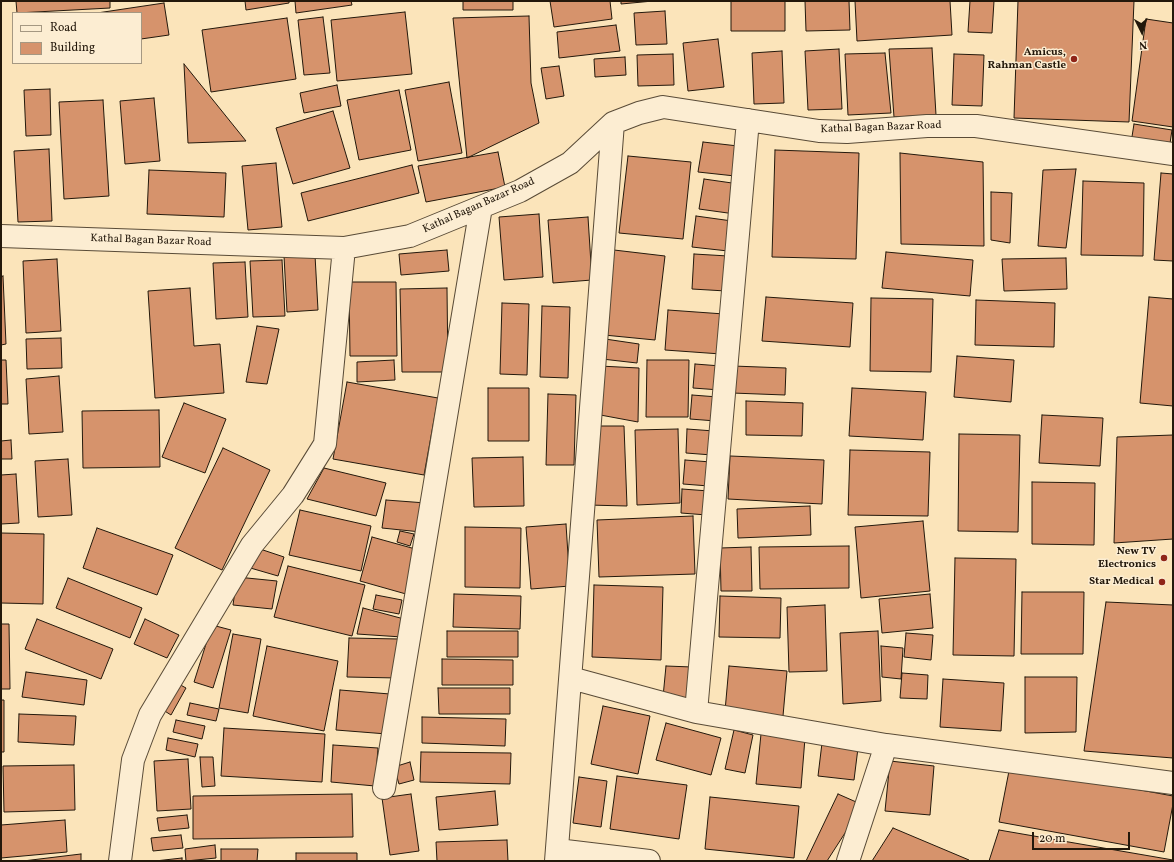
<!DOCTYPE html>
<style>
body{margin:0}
#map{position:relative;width:1174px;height:862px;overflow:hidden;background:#fbe4ba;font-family:Vollkorn,serif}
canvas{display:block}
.frame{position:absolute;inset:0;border:2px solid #23180b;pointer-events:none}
.legend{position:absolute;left:12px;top:12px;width:130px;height:52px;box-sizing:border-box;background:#fcedd2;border:1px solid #a59882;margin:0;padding:5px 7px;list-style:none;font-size:12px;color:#23180b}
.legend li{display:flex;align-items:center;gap:8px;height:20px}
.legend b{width:20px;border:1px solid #a59882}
.north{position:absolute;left:1122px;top:12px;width:40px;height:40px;-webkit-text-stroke:3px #fcedd2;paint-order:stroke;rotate:175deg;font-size:11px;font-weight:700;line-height:16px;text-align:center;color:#23180b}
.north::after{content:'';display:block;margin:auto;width:14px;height:18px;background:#23180b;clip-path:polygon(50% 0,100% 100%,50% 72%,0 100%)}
.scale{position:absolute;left:1032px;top:832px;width:98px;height:18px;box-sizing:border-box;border:2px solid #23180b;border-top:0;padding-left:5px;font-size:12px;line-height:14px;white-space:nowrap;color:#23180b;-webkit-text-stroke:3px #fcedd2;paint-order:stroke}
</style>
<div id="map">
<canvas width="1174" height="862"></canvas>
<div class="frame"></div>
<ul class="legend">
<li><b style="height:5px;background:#fcedd2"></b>Road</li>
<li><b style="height:11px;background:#d6936c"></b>Building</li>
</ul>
<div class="north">N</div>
<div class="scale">20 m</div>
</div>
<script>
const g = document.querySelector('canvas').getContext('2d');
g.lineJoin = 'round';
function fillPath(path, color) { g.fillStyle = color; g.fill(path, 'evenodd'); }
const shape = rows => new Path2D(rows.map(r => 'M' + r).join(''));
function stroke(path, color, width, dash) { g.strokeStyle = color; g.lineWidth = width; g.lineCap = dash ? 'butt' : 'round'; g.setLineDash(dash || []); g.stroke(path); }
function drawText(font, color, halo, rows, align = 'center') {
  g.font = font + ' Vollkorn,serif'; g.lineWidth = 3; g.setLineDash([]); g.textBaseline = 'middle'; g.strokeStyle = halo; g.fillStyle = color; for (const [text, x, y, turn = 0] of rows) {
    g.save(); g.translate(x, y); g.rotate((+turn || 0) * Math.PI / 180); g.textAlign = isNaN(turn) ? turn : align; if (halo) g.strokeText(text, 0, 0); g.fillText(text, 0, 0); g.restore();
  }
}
const building = shape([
 [16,1,110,1,110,8,17,13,16,1],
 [245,1,289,1,289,3,246,10,245,1],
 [295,1,351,1,352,5,296,13,295,1],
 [463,1,513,1,513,10,463,10,463,1],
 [550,1,610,1,612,19,554,27,550,1],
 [621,1,653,1,621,4,621,1],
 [731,1,785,1,785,31,731,31,731,1],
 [805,1,849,1,850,30,806,31,805,1],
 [855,1,950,1,952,35,857,41,855,1],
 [970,1,994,1,992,33,968,32,970,1],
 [1018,1,1134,1,1129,122,1014,118,1018,1],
 [164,3,169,35,141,39,141,13,97,13,164,3],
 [665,11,667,44,636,45,634,13,665,11],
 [405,12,412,74,337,81,331,20,405,12],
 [529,16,531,83,539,123,467,158,453,18,529,16],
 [323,17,330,73,304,75,298,20,323,17],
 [287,18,296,79,211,92,202,30,287,18],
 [1146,19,1173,23,1173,127,1132,121,1146,19],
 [616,25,620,51,559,58,557,32,616,25],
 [718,39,724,87,688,91,683,43,718,39],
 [932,48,936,115,894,117,889,49,932,48],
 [839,49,842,109,808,110,805,51,839,49],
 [782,51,784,103,754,104,752,53,782,51],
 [885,53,891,113,848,115,845,54,885,53],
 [673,54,674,85,638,86,637,55,673,54],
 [954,54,984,55,982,106,952,105,954,54],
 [625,57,626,75,595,77,594,59,625,57],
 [184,64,246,141,188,143,184,64],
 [559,66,564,96,546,99,541,68,559,66],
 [449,82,462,153,418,161,405,90,449,82],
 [337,85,341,106,304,113,300,93,337,85],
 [50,89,51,135,26,136,24,90,50,89],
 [399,90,411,150,359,160,347,100,399,90],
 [154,98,160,161,125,164,120,101,154,98],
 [103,100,109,196,64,199,59,102,103,100],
 [333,111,350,168,293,184,276,128,333,111],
 [1134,124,1172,130,1169,150,1131,143,1134,124],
 [703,142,738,146,735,176,698,172,703,142],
 [49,149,52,221,18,222,14,151,49,149],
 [775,150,859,153,856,259,772,257,775,150],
 [498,152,505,187,426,202,418,166,498,152],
 [900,153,983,162,984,246,901,244,900,153],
 [628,156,691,162,683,239,619,233,628,156],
 [276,163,282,227,248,230,242,166,276,163],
 [412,165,419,193,308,221,301,193,412,165],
 [1076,169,1066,248,1038,246,1043,170,1076,169],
 [149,170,226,173,224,217,147,214,149,170],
 [1161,173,1173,174,1173,261,1154,260,1161,173],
 [704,179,739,184,735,214,699,209,704,179],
 [1083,181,1144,183,1143,256,1081,255,1083,181],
 [991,192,1012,193,1010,243,991,240,991,192],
 [539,214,543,277,504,280,499,217,539,214],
 [696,216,732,221,728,251,692,247,696,216],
 [588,217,592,280,553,283,548,220,588,217],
 [447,250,449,271,401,275,399,254,447,250],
 [614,250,665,256,655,340,604,335,614,250],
 [886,252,973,260,970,296,882,288,886,252],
 [694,254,728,256,726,291,692,289,694,254],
 [315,255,318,310,287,312,284,256,315,255],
 [1066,258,1067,289,1004,291,1002,259,1066,258],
 [57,259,61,331,26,333,23,261,57,259],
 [282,260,285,316,253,317,250,261,282,260],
 [245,262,248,317,216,319,213,263,245,262],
 [3,276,6,344,1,345,1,277,3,276],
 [349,282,396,282,397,356,350,356,349,282],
 [190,288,194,346,220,344,224,393,155,398,148,291,190,288],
 [447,288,448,372,402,372,400,289,447,288],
 [766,297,853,303,850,347,762,341,766,297],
 [1149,297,1173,299,1173,406,1140,403,1149,297],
 [871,298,933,299,931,372,870,371,871,298],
 [976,300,1055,303,1054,347,975,345,976,300],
 [502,303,529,304,527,375,500,374,502,303],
 [542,306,570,307,568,378,540,377,542,306],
 [668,310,724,314,721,354,665,350,668,310],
 [257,326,279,329,267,384,246,382,257,326],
 [61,338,62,368,27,369,26,339,61,338],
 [605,339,639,344,637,363,602,359,605,339],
 [957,356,1014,360,1011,402,954,397,957,356],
 [1,360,6,360,8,404,1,404,1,360],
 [394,360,395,380,357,382,357,362,394,360],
 [647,360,689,360,688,417,646,417,647,360],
 [695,364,721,366,720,390,693,388,695,364],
 [599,366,639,368,638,422,595,414,599,366],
 [733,366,786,368,785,395,732,393,733,366],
 [59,376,63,432,29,434,26,379,59,376],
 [347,382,438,398,424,475,333,459,347,382],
 [488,388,529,388,529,441,488,441,488,388],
 [852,388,926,392,923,440,849,436,852,388],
 [548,394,576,395,574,465,546,465,548,394],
 [692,395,718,397,716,421,690,419,692,395],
 [746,401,803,403,802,436,746,435,746,401],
 [184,403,226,419,205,473,162,457,184,403],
 [159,410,160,467,83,468,82,411,159,410],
 [1042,415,1103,418,1100,466,1039,463,1042,415],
 [591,426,624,426,627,506,588,505,591,426],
 [678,429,680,503,637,505,635,430,678,429],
 [687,429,714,431,712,455,686,453,687,429],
 [959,434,1020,435,1018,532,958,531,959,434],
 [1173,435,1173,539,1114,543,1117,437,1173,435],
 [11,440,12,459,1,459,1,441,11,440],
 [223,448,270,470,222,570,175,548,223,448],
 [850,450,930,452,928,516,848,515,850,450],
 [730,456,824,460,822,504,728,499,730,456],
 [523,457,524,506,474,507,472,458,523,457],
 [68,459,72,515,38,517,35,461,68,459],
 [685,460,711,462,709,486,683,484,685,460],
 [324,468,386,483,376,516,307,499,324,468],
 [16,474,19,523,1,524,1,475,16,474],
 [1032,482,1095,483,1094,545,1032,544,1032,482],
 [682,489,709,491,707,515,681,513,682,489],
 [386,500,426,503,421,532,382,528,386,500],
 [810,506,811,535,738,538,737,509,810,506],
 [300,510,371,526,361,571,289,555,300,510],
 [693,516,695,574,599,577,597,520,693,516],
 [923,521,930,591,861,598,855,527,923,521],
 [566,524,570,586,531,589,526,527,566,524],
 [465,527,521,528,520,588,465,587,465,527],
 [97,528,173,555,157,595,83,568,97,528],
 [400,531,414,534,410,546,397,542,400,531],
 [1,533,44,534,43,604,1,603,1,533],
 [372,537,419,550,406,594,360,581,372,537],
 [849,546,849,588,760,589,759,547,849,546],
 [254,547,284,557,278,576,247,567,254,547],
 [751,547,752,591,721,591,720,548,751,547],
 [955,558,1016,559,1014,656,953,655,955,558],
 [288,566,365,585,352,636,274,617,288,566],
 [237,577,277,581,272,609,233,605,237,577],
 [68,578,142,608,130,638,56,608,68,578],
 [594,585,663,587,661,660,592,657,594,585],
 [1022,592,1084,592,1083,654,1021,654,1022,592],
 [454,594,521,596,520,629,453,627,454,594],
 [930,594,933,628,882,633,879,599,930,594],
 [376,595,402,600,399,614,373,609,376,595],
 [720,596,781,598,780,638,719,637,720,596],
 [1106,602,1173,605,1173,758,1084,751,1106,602],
 [825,605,827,671,789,672,787,607,825,605],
 [363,608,404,619,402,637,357,634,363,608],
 [37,619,113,649,101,679,25,649,37,619],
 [145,619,179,635,167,658,134,644,145,619],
 [1,624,9,624,10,689,1,689,1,624],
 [212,625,231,630,213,688,194,682,212,625],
 [447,631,518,631,518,657,447,657,447,631],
 [878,631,881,701,843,704,840,633,878,631],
 [906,633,933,635,931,660,904,657,906,633],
 [233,634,261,639,248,713,219,708,233,634],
 [349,638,399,639,398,678,347,677,349,638],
 [267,646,338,661,324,731,253,716,267,646],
 [881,646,903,648,901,679,882,677,881,646],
 [442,659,513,660,513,685,442,685,442,659],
 [666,666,692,667,692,698,663,697,666,666],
 [729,666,787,671,783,716,725,711,729,666],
 [26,672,87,680,84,705,22,697,26,672],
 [902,673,928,675,927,699,900,698,902,673],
 [1025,677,1077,677,1076,732,1025,733,1025,677],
 [943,679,1004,683,1001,731,940,727,943,679],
 [175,682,186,688,171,715,160,708,175,682],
 [438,688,510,688,510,714,439,714,438,688],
 [340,690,390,694,387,734,336,730,340,690],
 [1,700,4,700,4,752,1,752,1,700],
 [190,703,219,709,216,721,187,715,190,703],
 [603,706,650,716,638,774,591,764,603,706],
 [19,714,76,716,74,745,18,742,19,714],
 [422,717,506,719,505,746,422,743,422,717],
 [176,720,205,726,202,739,173,732,176,720],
 [666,723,721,738,711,775,656,760,666,723],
 [224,728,325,734,322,782,221,776,224,728],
 [734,730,753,735,745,773,725,769,734,730],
 [761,734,805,738,801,788,756,784,761,734],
 [168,738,198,744,195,757,166,750,168,738],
 [822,743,858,748,854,780,818,776,822,743],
 [333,745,378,748,375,786,331,782,333,745],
 [421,752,511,753,510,784,420,782,421,752],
 [200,757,213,757,215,786,202,787,200,757],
 [188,759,191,809,157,811,154,761,188,759],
 [890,761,934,766,930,815,885,811,890,761],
 [410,762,414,780,399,784,394,767,410,762],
 [74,765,75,810,4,812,3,766,74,765],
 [1010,766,1173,796,1173,804,1164,852,999,822,1010,766],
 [617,776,687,785,679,839,610,829,617,776],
 [579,777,607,781,601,827,573,823,579,777],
 [495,791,498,825,439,830,436,797,495,791],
 [352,794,353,837,193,839,193,796,352,794],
 [411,794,419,851,390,855,382,798,411,794],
 [838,794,863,805,827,861,806,861,838,794],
 [710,797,799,806,794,858,705,849,710,797],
 [187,815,189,828,159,831,157,818,187,815],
 [65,820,67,852,1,858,1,825,65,820],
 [893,828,969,860,969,861,872,861,893,828],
 [999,830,1173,860,1173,861,989,861,999,830],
 [181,835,183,848,153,851,151,838,181,835],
 [507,840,508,861,437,861,436,842,507,840],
 [215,845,216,858,186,861,185,849,215,845],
 [221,849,258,849,257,861,221,861,221,849],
 [296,853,357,853,357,861,296,861,296,853],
 [81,854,81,861,23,861,81,854],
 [182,858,182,861,155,861,182,858]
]);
fillPath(building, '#d6936c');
stroke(building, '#23180b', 1);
const minor = shape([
 [748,120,696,712,886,745,1173,783],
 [1,236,344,248,410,236,520,191,570,163,613,123,639,113,663,107,819,131,847,132,927,126,976,126,1173,154],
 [571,678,696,712],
 [384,788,481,207],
 [557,850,649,861],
 [120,861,133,760,150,715,252,545,293,495,325,444,344,248],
 [556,861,613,123],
 [848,861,886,745]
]);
stroke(minor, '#594b37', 24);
stroke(minor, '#fcedd2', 22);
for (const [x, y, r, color] of [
 [1074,59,4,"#8f2418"],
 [1164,558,4,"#8f2418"],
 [1162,582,4,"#8f2418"]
]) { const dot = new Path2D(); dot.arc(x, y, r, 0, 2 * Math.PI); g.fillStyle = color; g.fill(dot); stroke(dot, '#fcedd2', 1.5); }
drawText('bold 11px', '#23180b', '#fcedd2', [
 ["Amicus,",1066,53],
 ["Rahman Castle",1066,66],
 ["New TV",1156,552],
 ["Electronics",1156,565],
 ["Star Medical",1154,582]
], 'right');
drawText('11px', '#23180b', '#fcedd2', [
 ["Kathal Bagan Bazar Road",881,128,-2],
 ["Kathal Bagan Bazar Road",479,206,-24],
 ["Kathal Bagan Bazar Road",151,241,2]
]);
</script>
